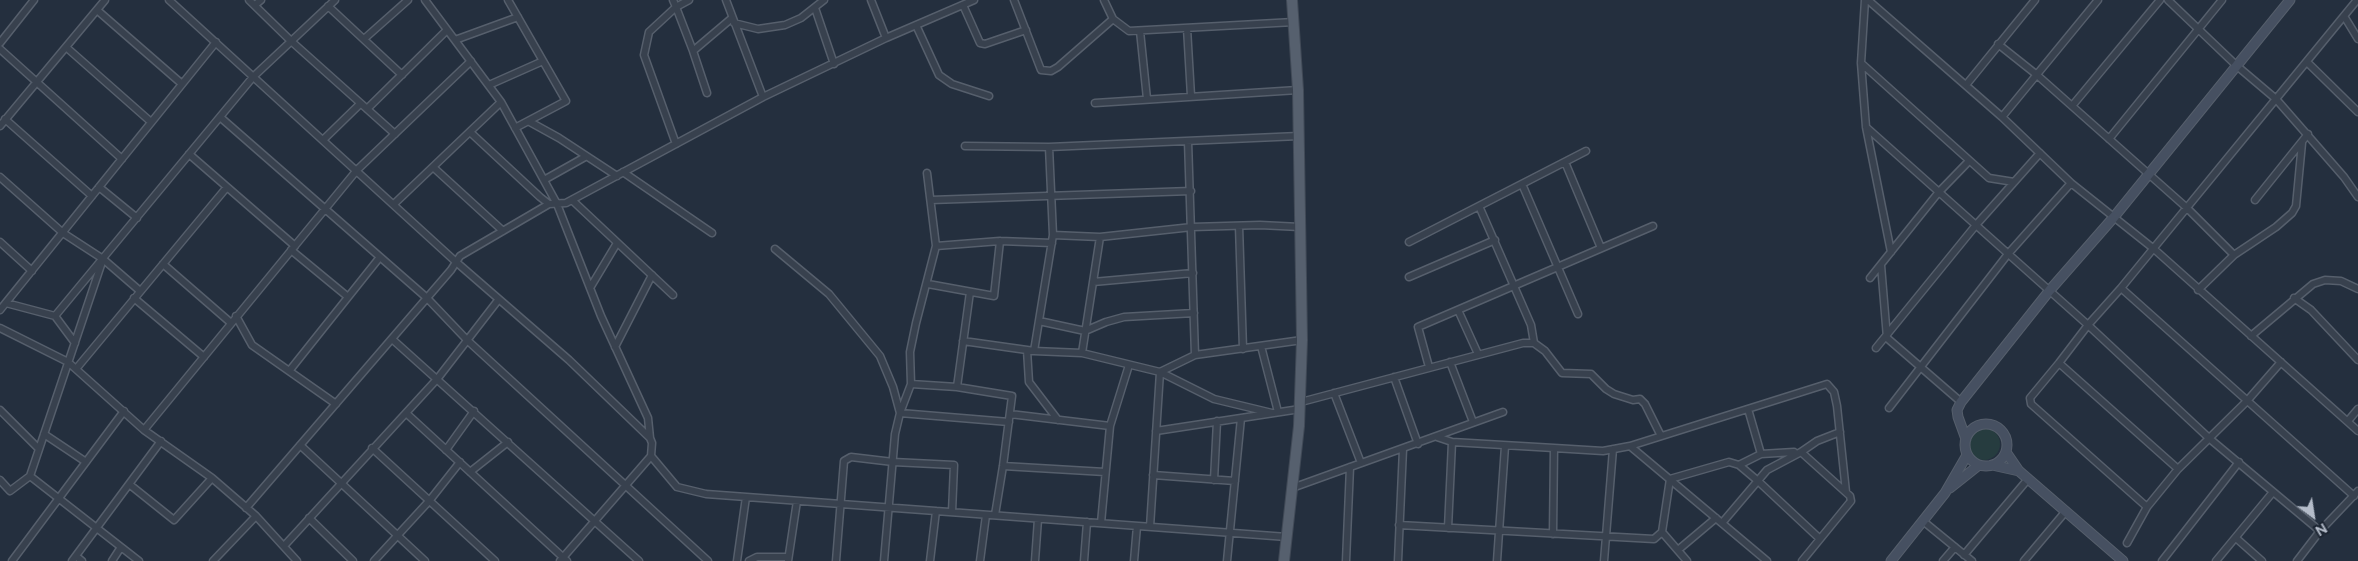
<!DOCTYPE html>
<style>
body{margin:0}
#map{position:relative;width:2358px;height:561px;overflow:hidden;background:#242f3e;font-family:Figtree,sans-serif}
canvas{display:block}
.north{position:absolute;left:2288px;top:491px;width:50px;height:50px;-webkit-text-stroke:4px #1d2633;paint-order:stroke;rotate:149deg;font-size:14px;font-weight:700;line-height:20px;text-align:center;color:#b4bcc9}
.north::after{content:'';display:block;margin:auto;width:18px;height:22px;background:#b4bcc9;clip-path:polygon(50% 0,100% 100%,50% 72%,0 100%)}
</style>
<div id="map">
<canvas width="2358" height="561"></canvas>
<div class="north">N</div>
</div>
<script>
const g = document.querySelector('canvas').getContext('2d');
g.lineJoin = 'round';
function fillPath(path, color) { g.fillStyle = color; g.fill(path, 'evenodd'); }
const shape = rows => new Path2D(rows.map(r => 'M' + r).join(''));
function stroke(path, color, width, dash) { g.strokeStyle = color; g.lineWidth = width; g.lineCap = dash ? 'butt' : 'round'; g.setLineDash(dash || []); g.stroke(path); }
fillPath(shape([
 '1968 444a16 16 0 1 1 32 0a16 16 0 1 1-32 0Z'
]), '#263c3f');
const street = shape([
 [169,0,455,261,569,360,650,438,652,443,651,456,560,561],
 [249,0,291,41,395,134],
 [425,0,501,102,557,204,601,316,648,418,650,438],
 [508,0,566,101,515,128],
 [673,0,676,7,649,32,644,55,676,144],
 [689,0,676,7,693,51],
 [726,0,763,97],
 [871,0,886,38],
 [1014,0,1041,70,1051,71,1058,67,1113,19],
 [1104,0,1113,19,1129,31,1294,22],
 [1865,0,1861,63,1866,127,1891,252],
 [1868,0,2002,117,2071,183,2154,249,2358,431],
 [2168,0,2237,66,2276,99,2344,177,2358,197],
 [255,5,261,0],
 [963,5,980,43,985,44,1026,30],
 [328,6,402,75],
 [815,8,834,64],
 [97,10,182,84],
 [2344,16,2358,39],
 [734,23,758,29,785,25,801,18,824,0],
 [916,25,939,75,952,84,989,96],
 [1187,28,1191,96],
 [1140,31,1147,99],
 [364,39,408,0],
 [455,40,518,17],
 [0,43,34,0],
 [1998,44,2037,75,2187,208,2234,255],
 [66,47,151,122],
 [0,49,122,159],
 [2307,62,2358,112],
 [1861,63,1989,178,2014,182],
 [489,85,543,61],
 [1966,85,2035,0],
 [707,93,693,51,732,18],
 [1095,103,1298,90],
 [2072,106,2160,0],
 [367,109,447,30],
 [220,117,427,298,467,340,708,561],
 [2002,117,2098,0],
 [5,119,92,196],
 [530,122,559,138,617,176],
 [0,126,105,0],
 [1866,127,2088,325,2210,439,2320,531],
 [470,132,540,197,549,204,566,203,763,97,886,38,974,0],
 [2109,139,2222,0],
 [323,140,360,104],
 [1188,141,1195,355],
 [965,146,1049,147,1299,136],
 [189,154,295,246],
 [1565,162,1601,248],
 [433,167,503,231],
 [623,172,712,233],
 [0,177,63,233,103,259,140,291],
 [544,180,585,157],
 [1522,184,1578,314],
 [99,187,137,218],
 [572,200,673,295],
 [931,200,1191,191],
 [2255,200,2308,134],
 [394,204,501,102],
 [1479,206,1531,325,1534,343],
 [1239,226,1243,349],
 [1053,235,1100,237,1192,227,1260,225,1300,227],
 [0,242,32,271],
 [1409,242,1586,151],
 [936,246,1000,241,1052,243],
 [775,249,829,294,880,356,893,387,900,413,1009,422],
 [291,250,348,297],
 [163,264,231,323],
 [1881,265,1887,338,1961,402],
 [1409,277,1495,240],
 [1870,278,1938,193,1969,161],
 [1093,282,1193,273],
 [928,284,994,296,1000,241],
 [590,288,617,243],
 [2121,288,2354,496],
 [2198,290,2234,255,2276,227,2292,213,2296,206,2302,143],
 [970,292,957,387,1012,396,1003,466,995,515],
 [134,298,204,357],
 [2294,298,2311,310,2358,360],
 [6,303,55,316,75,343],
 [0,310,216,42],
 [1458,310,1478,354],
 [55,316,253,77,335,0],
 [236,316,252,345,336,404],
 [1039,321,1085,331,1106,322,1124,317,1194,313],
 [0,328,68,362,144,430,212,478,256,516,297,561],
 [2251,336,2313,284,2325,280,2341,281,2358,289],
 [392,339,639,561],
 [963,341,1034,351,1082,353,1160,372,1214,399,1272,413],
 [1261,346,1278,412],
 [615,347,652,275],
 [1876,348,1976,225,2040,153],
 [1027,350,1029,382,1058,420],
 [1034,351,1053,235,1049,147],
 [1082,353,1100,237],
 [1450,362,1473,422],
 [2059,363,2178,469],
 [1429,367,1418,327,1653,226],
 [76,369,227,187],
 [290,370,380,257],
 [1160,372,1195,355,1302,340],
 [1394,377,1418,444],
 [911,384,957,387],
 [1334,393,1361,463],
 [1301,402,1523,343,1534,343,1545,351,1562,373,1591,374,1606,389,1614,394,1633,400,1640,399,1645,404,1661,436],
 [1889,408,2008,254,2071,183],
 [0,410,39,449],
 [406,413,567,561],
 [1010,414,1110,426],
 [2348,421,2358,409],
 [144,430,357,170,471,61],
 [1156,431,1300,409],
 [44,434,86,462],
 [1437,437,1452,442,1554,448,1603,451,1630,446,1767,561],
 [300,445,425,561],
 [1630,446,1827,384,1834,392,1837,406,1846,492],
 [372,448,495,561],
 [446,450,474,411],
 [1801,452,1817,441,1840,432],
 [1761,454,1794,452],
 [651,456,677,487,706,494,1287,537],
 [1739,465,1761,454,1748,409],
 [1003,466,1105,472],
 [470,472,508,442],
 [1153,475,1235,481],
 [30,476,139,561],
 [0,480,10,491,30,476,102,262],
 [1214,480,1217,421],
 [129,484,174,520,212,478],
 [1292,488,1503,412],
 [2147,507,2031,404,2030,398,2059,363,2088,325,2121,288,2357,0],
 [246,508,451,270,460,256,549,204],
 [309,518,353,561],
 [1923,521,1972,561],
 [1101,523,1110,426,1129,365],
 [1722,523,1767,470,1801,452,1850,496,1851,501,1802,561],
 [1399,525,1654,539,1662,532,1670,479,1729,462,1739,465,1758,481,1820,539],
 [1150,527,1160,372],
 [1448,528,1452,442],
 [1662,532,1687,561],
 [1553,534,1554,448],
 [2236,538,2262,561],
 [2127,543,2147,507,2178,469,2247,401,2281,362],
 [284,546,438,378,499,299],
 [1678,550,1716,518],
 [1964,555,2028,479],
 [76,556,82,561],
 [12,561,124,411],
 [72,561,161,441],
 [112,561,121,547],
 [213,561,256,516],
 [374,561,430,500,460,462],
 [737,561,746,497],
 [749,561,757,557,788,557],
 [788,561,797,501],
 [836,561,844,461,851,457,893,462,954,465,952,512],
 [884,561,895,434,900,413,911,384,910,352,916,323,936,246,927,173],
 [930,561,936,511],
 [980,561,986,515],
 [1035,561,1038,519],
 [1084,561,1087,522],
 [1134,561,1137,526],
 [1227,561,1241,418],
 [1346,561,1350,467],
 [1398,561,1403,449],
 [1497,561,1505,446],
 [1604,561,1613,449],
 [1943,561,1955,547],
 [2024,561,2066,511],
 [2162,561,2239,462],
 [2216,561,2273,492],
 [2297,561,2320,531,2358,491]
]);
const secondary = shape([
 '1965 445a21 21 0 1 1 42 0a21 21 0 1 1-42 0Z',
 [1966,439,1958,417,1957,410,1961,402,2050,290,2114,217,2290,0],
 [2006,452,2019,471,2123,561],
 [1992,465,2019,471],
 [1950,488,1979,465],
 [1891,561,1945,493,1967,455]
]);
const primary = shape([
 [1284,561,1299,426,1302,340,1298,90,1292,0]
]);
stroke(street, '#565f6c', 9);
stroke(secondary, '#565f6c', 11);
stroke(primary, '#414a57', 12);
stroke(street, '#38414e', 6);
stroke(secondary, '#465061', 9);
stroke(primary, '#56606e', 10);
</script>
